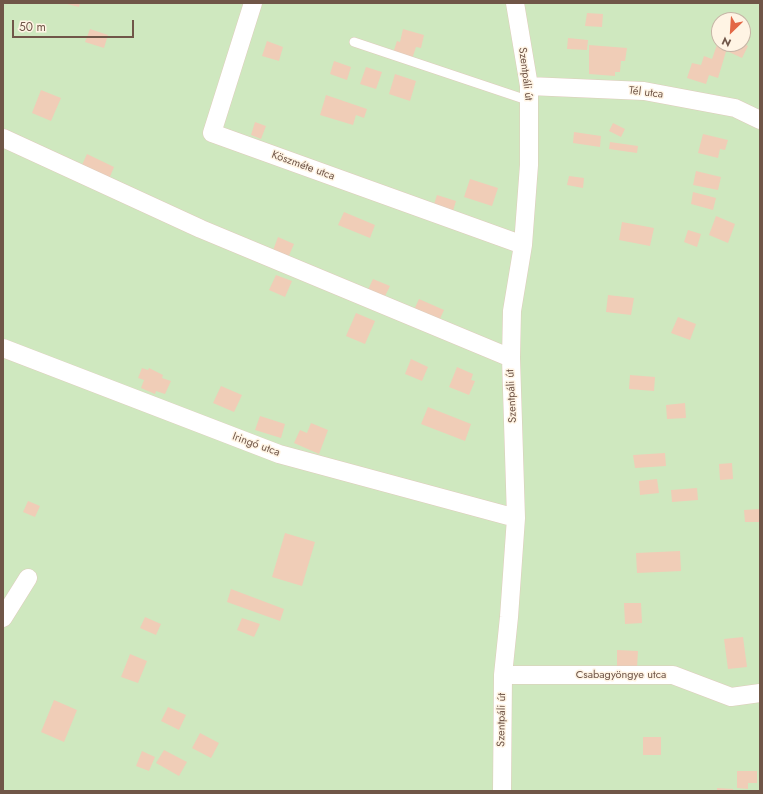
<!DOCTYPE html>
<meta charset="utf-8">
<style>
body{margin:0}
#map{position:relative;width:763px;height:794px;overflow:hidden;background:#fbf0df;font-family:Jost,sans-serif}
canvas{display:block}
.frame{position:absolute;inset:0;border:4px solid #705648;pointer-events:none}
.north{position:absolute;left:711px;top:12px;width:40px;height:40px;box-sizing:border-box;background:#fff4e4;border:1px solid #c6b5a6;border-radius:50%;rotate:205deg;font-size:11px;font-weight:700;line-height:16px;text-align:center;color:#705648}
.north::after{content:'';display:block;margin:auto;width:14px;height:18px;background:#e36846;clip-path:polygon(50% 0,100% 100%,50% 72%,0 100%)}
.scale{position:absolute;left:12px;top:20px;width:122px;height:18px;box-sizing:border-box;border:2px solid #705648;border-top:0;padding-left:5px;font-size:12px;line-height:14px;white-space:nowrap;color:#705648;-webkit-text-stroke:3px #fff4e4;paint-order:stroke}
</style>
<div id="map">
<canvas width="763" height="794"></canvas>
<div class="frame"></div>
<div class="north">N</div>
<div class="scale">50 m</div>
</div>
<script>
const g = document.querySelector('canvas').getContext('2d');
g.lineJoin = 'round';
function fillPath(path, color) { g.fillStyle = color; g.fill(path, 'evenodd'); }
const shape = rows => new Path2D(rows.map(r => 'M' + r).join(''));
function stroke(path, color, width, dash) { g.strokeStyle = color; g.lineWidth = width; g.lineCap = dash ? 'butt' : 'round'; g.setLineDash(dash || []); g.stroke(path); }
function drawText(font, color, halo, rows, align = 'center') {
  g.font = font + ' Jost,sans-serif'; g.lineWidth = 3; g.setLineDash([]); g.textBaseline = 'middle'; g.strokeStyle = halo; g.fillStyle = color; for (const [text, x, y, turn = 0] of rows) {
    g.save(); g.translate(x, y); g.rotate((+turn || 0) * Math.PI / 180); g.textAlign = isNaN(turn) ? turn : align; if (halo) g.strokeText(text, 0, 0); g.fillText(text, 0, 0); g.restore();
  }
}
fillPath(shape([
 [3,3,760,3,760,791,3,791],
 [719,20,743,20,743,44,719,44]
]), '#cfe8bf');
fillPath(shape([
 [63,3,80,3,79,7],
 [587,13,603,14,602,27,585,26],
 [743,22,750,26,743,41],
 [90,29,108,35,104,48,85,42],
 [403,29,424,35,421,48,416,47,412,59,393,53,397,41,400,42],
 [568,38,588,40,587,50,567,49],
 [719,39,719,44,728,45,718,78,709,75,706,84,687,78,692,63,701,65,704,56,712,59],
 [267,41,283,47,279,61,262,56],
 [743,43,748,46,742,58,729,52,732,44],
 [589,45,627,48,625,61,621,61,620,72,615,72,615,76,589,74],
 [334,61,351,67,347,80,330,74],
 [366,67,382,72,376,89,360,84],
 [395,74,416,81,410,101,389,94],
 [41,90,61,98,51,121,32,113],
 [326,95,367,109,364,118,356,115,353,125,320,115],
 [255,122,266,126,261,139,251,135],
 [613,123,625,129,621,137,609,131],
 [574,132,601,136,600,147,573,143],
 [703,134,728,140,725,150,720,149,718,158,698,153],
 [610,142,638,146,637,153,609,149],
 [87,154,114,167,109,179,81,167],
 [696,171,721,177,718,190,693,185],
 [569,176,584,178,583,188,567,185],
 [470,179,498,188,492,206,464,197],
 [693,192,716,198,713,210,691,204],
 [437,195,456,201,453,211,434,204],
 [344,212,375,225,370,238,338,225],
 [716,216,735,224,728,243,709,235],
 [622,222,654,228,650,246,619,240],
 [688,230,701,234,697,247,684,242],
 [278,237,294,244,287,260,272,253],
 [276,275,292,281,285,297,269,290],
 [373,279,390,286,383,300,367,292],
 [608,295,634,298,631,315,606,312],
 [419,299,444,310,438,323,413,312],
 [356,313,375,321,365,344,346,336],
 [678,317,696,324,690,340,671,333],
 [411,359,428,367,422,381,405,374],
 [457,367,473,374,471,380,475,381,469,395,449,387],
 [142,368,148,370,149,368,163,375,162,378,171,381,165,394,156,391,155,394,141,388,144,380,138,378],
 [630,375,655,377,654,391,629,389],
 [221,386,242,395,234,412,213,403],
 [685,403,686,418,667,419,666,405],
 [428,407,471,424,465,441,421,424],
 [260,416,285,424,281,438,255,430],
 [311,423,328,430,319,454,294,443,300,430,307,433],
 [665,453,666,466,635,468,633,455],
 [732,463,733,479,720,480,719,464],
 [657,479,659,493,640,495,639,481],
 [697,488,698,500,672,502,671,490],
 [28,501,40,506,35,517,23,512],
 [760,509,760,522,745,522,744,510],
 [285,533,315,542,302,586,272,577],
 [680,551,681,571,637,573,636,553],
 [231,589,284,609,280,621,227,602],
 [624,603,641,603,642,623,625,624],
 [145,617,161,624,156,635,140,628],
 [242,618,260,624,254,637,237,630],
 [743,637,747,667,728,669,724,639],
 [617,650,638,651,637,668,617,667],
 [130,654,147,661,138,683,121,677],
 [54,700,77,710,64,742,41,732],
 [168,707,186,715,179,730,161,721],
 [200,733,219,743,211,758,192,748],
 [643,737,661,737,661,755,643,755],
 [164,750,187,762,179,776,156,763],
 [142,751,155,757,149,771,136,766],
 [737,771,757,771,757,783,748,783,748,789,737,788],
 [717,788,733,789,733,791,717,791]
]), '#f0cdb7');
const lane = shape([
 [354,42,530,101]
]);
const street = shape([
 [253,3,212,133,523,245],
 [529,86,644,91,735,108,760,120],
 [3,138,201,229,511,358],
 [3,348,279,454,516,518],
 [3,618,28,578],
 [503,675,673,675,731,697,760,693],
 [502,791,503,675,509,617,516,518,511,358,512,311,523,245,529,165,529,86,515,3]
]);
stroke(lane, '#dfccbc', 10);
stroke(street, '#dfccbc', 19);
stroke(lane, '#fff', 9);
stroke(street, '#fff', 18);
drawText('11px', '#705648', '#fff4e4', [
 ["Szentpáli út",525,74,83],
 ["Tél utca",646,93,7],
 ["Köszméte utca",303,166,20],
 ["Szentpáli út",512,396,-93],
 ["Iringó utca",256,445,20],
 ["Csabagyöngye utca",621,675],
 ["Szentpáli út",502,720,-89]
]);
</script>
